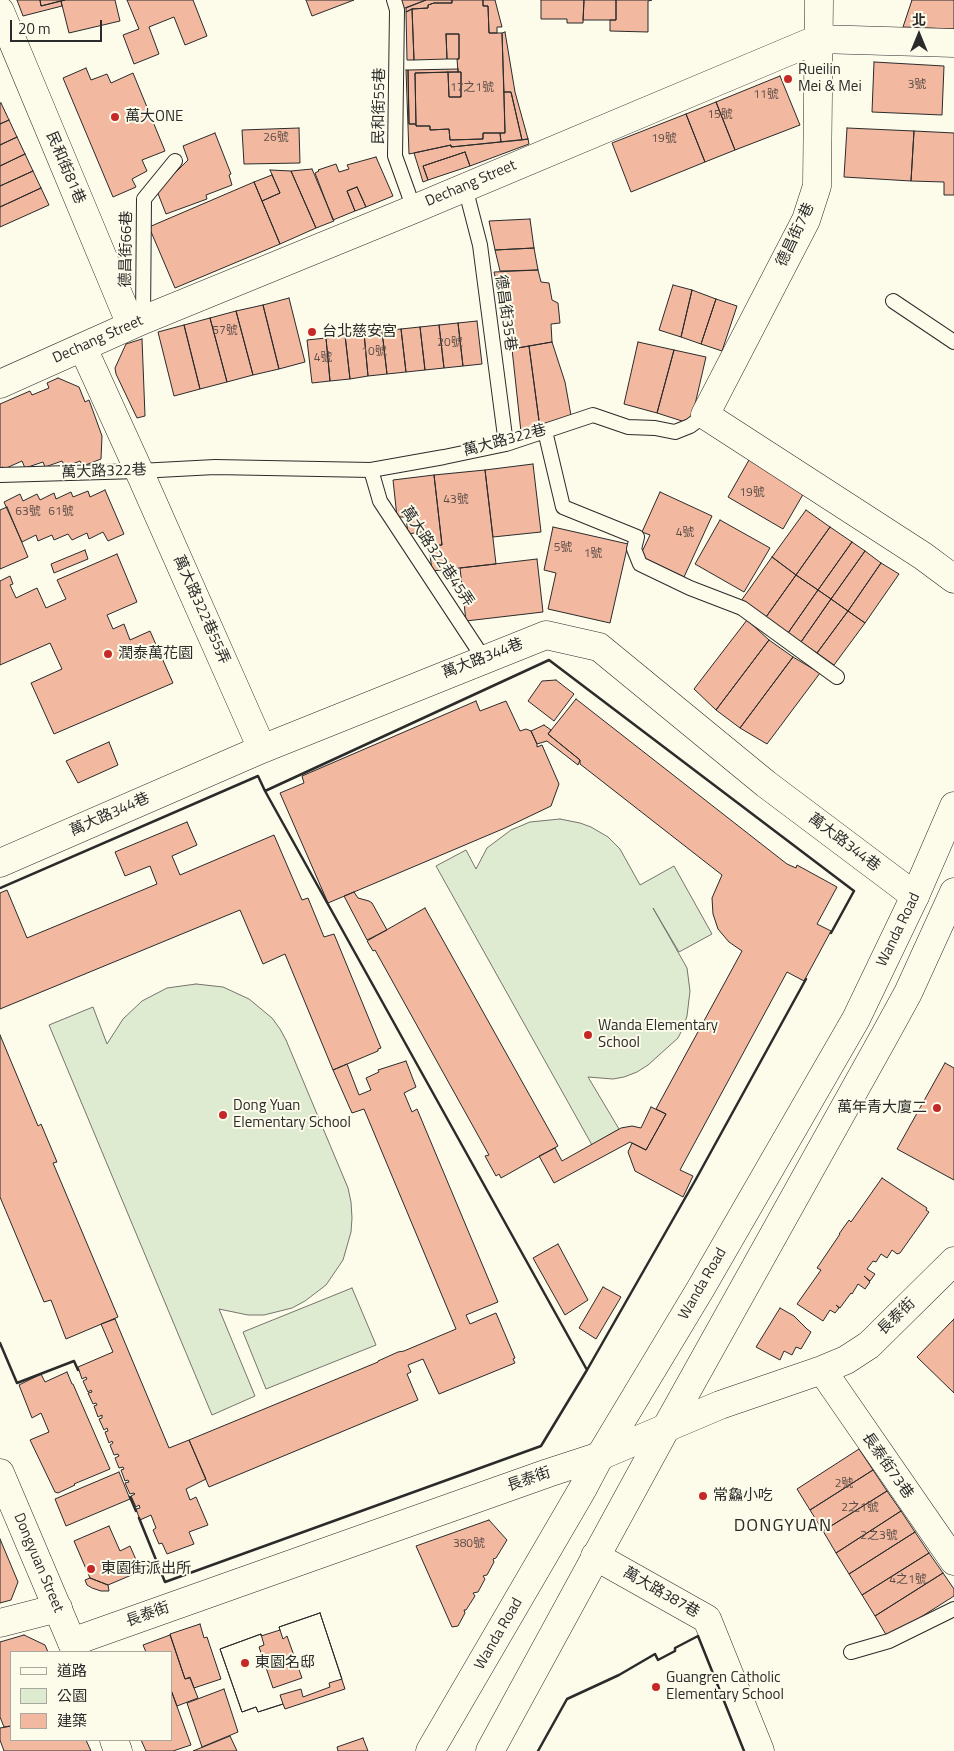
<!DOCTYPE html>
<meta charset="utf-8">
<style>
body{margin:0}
#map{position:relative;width:954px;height:1751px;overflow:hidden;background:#fdfbea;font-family:"Titillium Web","Noto Sans TC",sans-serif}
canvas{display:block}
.legend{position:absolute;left:10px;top:1651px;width:162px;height:90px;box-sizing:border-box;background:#fdfbea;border:1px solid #a9a89e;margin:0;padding:6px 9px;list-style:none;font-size:15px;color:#2b2b2b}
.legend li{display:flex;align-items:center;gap:10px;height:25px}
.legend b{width:25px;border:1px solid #a9a89e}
.north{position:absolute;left:894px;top:10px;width:50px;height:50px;-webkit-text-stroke:4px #fdfbea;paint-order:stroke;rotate:0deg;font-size:14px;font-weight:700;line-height:20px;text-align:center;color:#2b2b2b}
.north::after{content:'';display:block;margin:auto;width:18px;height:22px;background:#2b2b2b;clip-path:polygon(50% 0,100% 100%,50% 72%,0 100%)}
.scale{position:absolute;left:10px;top:20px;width:92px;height:22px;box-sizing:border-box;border:2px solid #2b2b2b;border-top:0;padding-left:6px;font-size:15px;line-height:18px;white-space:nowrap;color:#2b2b2b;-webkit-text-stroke:4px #fdfbea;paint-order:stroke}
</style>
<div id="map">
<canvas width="954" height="1751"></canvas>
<ul class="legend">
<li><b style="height:6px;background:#fdfbea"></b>道路</li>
<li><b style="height:14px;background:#deebd1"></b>公園</li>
<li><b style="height:14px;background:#f2b8a0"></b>建築</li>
</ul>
<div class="north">北</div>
<div class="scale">20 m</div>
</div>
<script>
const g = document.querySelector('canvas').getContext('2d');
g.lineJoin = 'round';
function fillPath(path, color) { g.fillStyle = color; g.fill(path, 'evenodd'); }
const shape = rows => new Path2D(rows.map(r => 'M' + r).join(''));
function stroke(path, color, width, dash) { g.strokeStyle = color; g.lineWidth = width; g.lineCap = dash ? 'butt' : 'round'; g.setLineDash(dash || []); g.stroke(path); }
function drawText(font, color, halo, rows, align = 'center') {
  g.font = font + ' "Titillium Web","Noto Sans TC",sans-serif'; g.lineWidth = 4; g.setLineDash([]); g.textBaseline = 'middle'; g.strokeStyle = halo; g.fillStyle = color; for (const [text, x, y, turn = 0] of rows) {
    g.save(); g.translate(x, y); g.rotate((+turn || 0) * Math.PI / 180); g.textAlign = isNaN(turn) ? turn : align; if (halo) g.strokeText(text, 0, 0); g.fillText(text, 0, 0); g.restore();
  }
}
const green = shape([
 [560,819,580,823,591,827,608,837,620,849,640,885,674,866,712,934,679,952,653,908,687,968,690,991,687,1016,683,1028,678,1038,648,1065,637,1072,624,1077,613,1079,588,1077,619,1129,592,1145,436,866,466,850,476,869,487,848,511,830,530,822,560,819],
 [196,984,223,987,249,999,272,1018,280,1029,286,1040,348,1188,351,1202,352,1218,351,1232,343,1260,326,1285,305,1301,292,1308,264,1315,248,1315,219,1309,255,1396,212,1415,49,1025,93,1007,107,1044,123,1019,142,1001,167,988,196,984],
 [352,1288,376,1345,266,1389,243,1332,352,1288]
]);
fillPath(green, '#deebd1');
stroke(green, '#74746e', 1);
const building = shape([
 [17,0,40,0,41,6,61,1,62,6,23,16,17,0],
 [40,0,65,0,41,6,40,0],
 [65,0,115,0,120,21,69,33,61,1,65,0],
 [127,0,193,0,207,36,185,45,174,17,149,27,159,54,134,64,123,35,139,29,127,0],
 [306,0,354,0,312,16,306,0],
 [400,0,426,0,402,9,400,0],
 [426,0,452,0,452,3,434,3,428,5,428,8,412,9,406,12,406,8,426,0],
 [452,0,483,0,483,6,488,6,489,33,502,33,505,133,483,133,483,139,450,140,449,129,430,130,430,126,416,126,415,73,448,72,449,97,461,97,461,72,458,72,457,59,459,59,459,34,446,34,447,59,414,60,412,9,428,8,428,5,434,3,452,3,452,0],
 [483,0,495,0,502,27,497,27,497,33,489,33,488,6,483,6,483,0],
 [541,0,584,0,583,23,567,23,567,19,541,19,541,0],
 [584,0,616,0,616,20,583,20,584,0],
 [616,0,652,0,648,1,648,32,610,31,610,20,616,20,616,0],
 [912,0,954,0,954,29,903,27,912,0],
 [412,9,414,60,407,60,406,12,412,9],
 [505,32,515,92,528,139,522,140,511,92,504,92,502,33,505,32],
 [446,34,459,34,459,59,447,59,446,34],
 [874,62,944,66,942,115,872,112,874,62],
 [86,68,91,80,107,74,111,83,133,73,165,151,142,160,147,171,132,179,136,187,113,197,63,78,86,68],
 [458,69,458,72,415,73,416,124,409,124,408,70,458,69],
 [406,70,408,70,409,124,416,124,416,126,430,126,430,130,449,129,450,140,483,139,483,133,500,133,501,142,451,147,451,145,409,154,406,70],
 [448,72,461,72,461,97,449,97,448,72],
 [780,76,800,125,735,150,716,102,780,76],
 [504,92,511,92,522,140,501,142,500,133,505,133,504,92],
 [716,102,735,150,705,162,686,114,716,102],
 [1,103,9,120,0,124,0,103,1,103],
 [686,114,705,162,631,192,612,143,686,114],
 [9,120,17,137,0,145,0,124,9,120],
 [299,128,300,163,244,164,242,130,299,128],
 [847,128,914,131,911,181,844,177,847,128],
 [914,131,954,133,954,195,944,195,944,182,911,181,914,131],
 [215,133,231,174,229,175,232,185,206,195,207,199,166,214,157,191,188,160,183,146,215,133],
 [17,137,25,154,0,166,0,145,17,137],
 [528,139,529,144,470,166,465,152,423,166,428,180,423,182,414,153,451,145,451,147,528,139],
 [465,152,470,166,428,180,423,166,465,152],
 [25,154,33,171,0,186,0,166,25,154],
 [376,157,393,196,366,207,357,187,347,191,355,211,333,220,315,173,319,171,318,170,336,164,339,172,349,169,347,165,376,157],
 [312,169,334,221,316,228,291,171,312,169],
 [270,170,291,171,316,228,280,244,262,201,280,193,270,170],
 [33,171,41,188,0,207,0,186,33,171],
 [272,175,280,193,262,201,254,182,272,175],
 [254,182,280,244,175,288,149,227,254,182],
 [357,187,366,207,355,211,347,191,357,187],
 [41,188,49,205,0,227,0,207,41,188],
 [530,219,534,248,495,250,489,221,530,219],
 [534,248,538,270,500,271,495,250,534,248],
 [538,270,541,282,549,283,552,300,558,303,560,323,551,324,552,342,512,349,494,272,538,270],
 [673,285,692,290,681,337,659,330,673,285],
 [692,290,716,299,701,344,681,337,692,290],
 [289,298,305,362,279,369,263,305,289,298],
 [716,299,737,306,722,351,701,344,716,299],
 [263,305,279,369,253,375,236,311,263,305],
 [236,311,253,375,227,382,210,318,236,311],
 [210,318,227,382,200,389,184,325,210,318],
 [477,321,482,364,463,366,458,323,477,321],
 [458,323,463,366,444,368,439,325,458,323],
 [184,325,200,389,174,396,158,332,184,325],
 [439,325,444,368,425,370,420,327,439,325],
 [420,327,425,370,406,372,401,329,420,327],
 [401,329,406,372,387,374,382,331,401,329],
 [382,331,387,374,368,376,364,333,382,331],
 [364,333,368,376,350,379,345,335,364,333],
 [345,335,350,379,330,381,326,338,345,335],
 [326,338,330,381,312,383,307,340,326,338],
 [142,339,145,416,137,418,116,374,115,368,126,344,142,339],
 [552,342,565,382,572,421,540,428,529,346,552,342],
 [638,342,674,350,657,413,624,404,638,342],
 [529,346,540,428,521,432,512,349,529,346],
 [674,350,706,357,690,426,682,421,657,413,674,350],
 [58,378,79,387,85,402,89,400,102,436,101,459,83,466,80,461,65,467,62,461,45,467,43,462,25,468,22,461,4,469,3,467,0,468,0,404,30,391,32,395,49,388,47,383,58,378],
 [749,460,805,491,783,529,728,497,749,460],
 [533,464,541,532,493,537,485,470,533,464],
 [485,470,496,564,432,571,429,546,442,545,434,475,485,470],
 [434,475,442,545,429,546,428,531,408,534,406,517,397,517,393,480,434,475],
 [105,490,124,534,108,541,103,532,89,539,87,533,72,540,68,534,54,540,52,535,38,541,36,535,22,542,4,502,20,494,23,501,37,494,40,500,54,493,56,499,71,492,73,497,88,491,90,497,105,490],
 [660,492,712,516,684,577,640,556,650,535,642,532,660,492],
 [7,507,28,557,0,569,0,510,7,507],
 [806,510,830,527,796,575,772,557,806,510],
 [720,520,770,548,744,592,695,564,720,520],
 [553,527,628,544,610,623,548,609,556,573,544,570,553,527],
 [830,527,852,542,818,590,796,575,830,527],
 [852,542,865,551,831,599,818,590,852,542],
 [85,550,88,559,54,573,51,564,85,550],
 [865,551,881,563,848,611,831,599,865,551],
 [117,554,137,602,107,615,113,629,124,624,130,640,150,631,173,683,54,734,31,683,62,669,50,643,0,665,0,581,10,576,13,584,10,585,16,598,37,588,46,608,66,599,57,580,117,554],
 [772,557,796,575,766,617,741,601,772,557],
 [537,559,543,612,466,621,460,568,537,559],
 [881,563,899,574,865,623,848,611,881,563],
 [796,575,818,590,788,633,766,617,796,575],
 [818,590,831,599,801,642,788,633,818,590],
 [831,599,848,611,817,653,801,642,831,599],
 [848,611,865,623,834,665,817,653,848,611],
 [747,620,769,640,716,710,694,689,747,620],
 [769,640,793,657,740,728,716,710,769,640],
 [793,657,820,673,767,744,740,728,793,657],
 [556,680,574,694,554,721,528,701,542,681,556,680],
 [576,699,787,864,796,868,797,865,837,887,817,924,831,931,804,981,787,972,680,1170,693,1176,683,1197,635,1171,628,1152,632,1143,646,1150,666,1114,656,1109,742,951,729,942,723,935,718,929,713,914,712,898,722,875,580,764,580,760,548,734,576,699],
 [476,701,480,711,506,701,520,731,526,729,531,731,537,744,537,747,542,745,559,784,551,806,505,828,328,903,280,793,304,783,302,776,476,701],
 [544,725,551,730,548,734,580,760,578,765,547,741,537,744,531,731,544,725],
 [109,742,118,765,78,783,66,761,109,742],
 [187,822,197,845,172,856,180,875,274,835,302,900,308,898,324,937,334,934,381,1048,378,1049,378,1051,333,1070,285,954,263,964,240,910,0,1009,0,893,7,890,27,938,157,884,150,866,125,876,115,852,187,822],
 [354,892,358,898,369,901,372,903,387,930,367,940,344,896,354,892],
 [425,908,558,1146,501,1178,499,1174,496,1176,485,1156,489,1155,375,950,373,951,367,941,425,908],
 [0,1035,38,1126,41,1124,57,1162,53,1163,118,1317,66,1339,51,1300,44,1302,0,1197,0,1035],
 [406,1061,416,1087,404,1093,412,1112,417,1109,498,1302,466,1315,470,1324,496,1313,515,1358,513,1359,515,1363,439,1394,423,1359,408,1365,411,1372,407,1374,418,1400,209,1487,189,1440,378,1362,378,1361,398,1352,404,1351,456,1329,364,1109,352,1113,333,1070,347,1064,359,1095,371,1090,366,1078,379,1072,378,1070,406,1061],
 [945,1063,954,1068,954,1180,897,1149,945,1063],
 [651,1107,666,1114,646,1150,630,1142,554,1183,539,1156,555,1148,562,1161,621,1128,632,1126,641,1128,651,1107],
 [882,1178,927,1208,926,1210,929,1212,900,1253,897,1254,892,1250,887,1258,881,1254,876,1262,873,1261,867,1269,875,1274,870,1281,864,1276,870,1282,865,1289,858,1284,852,1294,851,1293,840,1308,836,1305,839,1308,835,1313,830,1310,823,1321,797,1304,821,1270,817,1268,840,1234,839,1234,849,1220,851,1222,882,1178],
 [558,1244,588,1300,565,1315,533,1258,558,1244],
 [603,1287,621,1297,596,1339,579,1328,603,1287],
 [780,1308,794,1316,807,1329,811,1332,801,1349,796,1347,792,1355,784,1351,780,1360,756,1347,780,1308],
 [115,1319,169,1448,189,1440,206,1479,186,1489,190,1500,196,1497,208,1525,189,1532,194,1544,167,1554,162,1543,159,1544,153,1530,156,1528,151,1515,140,1520,136,1509,140,1508,139,1505,136,1507,131,1496,135,1494,134,1493,130,1494,125,1483,129,1482,128,1480,125,1481,121,1470,124,1469,123,1467,119,1468,115,1458,119,1456,118,1454,114,1455,110,1445,113,1443,112,1441,109,1443,105,1432,108,1431,107,1428,104,1430,99,1419,102,1418,102,1415,98,1417,94,1406,97,1405,96,1403,93,1404,88,1393,92,1392,91,1390,88,1392,83,1381,87,1379,86,1377,82,1379,78,1367,113,1352,101,1324,115,1319],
 [954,1319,954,1393,917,1357,954,1319],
 [67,1372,72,1384,73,1384,110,1469,74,1484,75,1485,58,1493,55,1492,30,1440,49,1432,41,1413,32,1418,19,1385,41,1374,45,1382,67,1372],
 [859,1449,873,1470,810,1510,797,1489,859,1449],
 [873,1470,887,1491,823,1531,810,1510,873,1470],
 [119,1472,130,1499,66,1526,55,1499,119,1472],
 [887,1491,901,1511,836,1553,823,1531,887,1491],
 [901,1511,915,1532,849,1574,836,1553,901,1511],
 [489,1520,507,1540,496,1558,493,1559,494,1562,487,1575,483,1576,485,1579,478,1592,473,1593,475,1596,466,1610,464,1610,465,1613,458,1626,452,1627,416,1546,489,1520],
 [109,1526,120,1551,130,1546,141,1571,108,1585,90,1578,74,1541,109,1526],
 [915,1532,929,1553,862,1595,849,1574,915,1532],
 [0,1539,18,1582,11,1600,0,1603,0,1539],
 [929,1553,943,1573,875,1616,862,1595,929,1553],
 [943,1573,954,1589,954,1596,888,1638,875,1616,943,1573],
 [90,1578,108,1585,109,1591,101,1591,92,1588,87,1585,85,1580,90,1578],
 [320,1613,342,1679,329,1683,330,1687,303,1697,301,1689,280,1695,283,1704,258,1712,256,1707,242,1712,220,1649,261,1634,264,1645,259,1647,273,1688,302,1678,287,1636,283,1639,279,1627,320,1613],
 [320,1613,345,1689,285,1709,283,1704,258,1712,256,1707,242,1712,220,1649,261,1634,261,1636,280,1630,279,1627,320,1613],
 [200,1624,204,1638,207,1637,221,1679,194,1688,190,1677,185,1679,170,1634,200,1624],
 [24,1635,45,1645,48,1652,11,1652,11,1726,4,1727,0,1717,0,1642,24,1635],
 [170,1635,185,1679,190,1678,198,1698,177,1706,171,1690,171,1652,146,1652,143,1645,170,1635],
 [224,1689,238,1732,202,1747,187,1703,224,1689],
 [171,1690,191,1745,173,1751,146,1751,141,1740,171,1740,171,1690],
 [11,1726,11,1740,86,1740,91,1751,4,1751,0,1740,0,1728,11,1726],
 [230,1736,237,1751,193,1751,203,1747,230,1736],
 [363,1738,368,1751,338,1751,337,1747,363,1738]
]);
fillPath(building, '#f2b8a0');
stroke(building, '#2b2b2b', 1);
const lane = shape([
 [394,0,397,10,395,156,414,209],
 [465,187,480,245,506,444],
 [893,301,954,342],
 [143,320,144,199,175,161],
 [545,431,563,507,637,537,634,549,640,564,690,588,742,608,837,677],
 [371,470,380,501,484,659],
 [0,475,139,471,215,467,371,470,444,457,506,444,593,415,628,427,655,428,675,432,690,426,705,415],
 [851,1652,889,1641,954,1609]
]);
const street = shape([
 [819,0,817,186,806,220,705,415,923,556,954,579],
 [0,11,131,325],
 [83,348,139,471,262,749],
 [0,384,143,320,414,209,818,39,954,43],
 [0,863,262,749,546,635,599,647,766,784,915,896],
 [822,1370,954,1561],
 [595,1556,707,1619,760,1751],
 [0,1623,58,1608],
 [72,1642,548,1473,600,1456,720,1405,822,1370,846,1360,869,1345,954,1261]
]);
const secondary = shape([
 [0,1473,76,1652],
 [114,1740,118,1751],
 [430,1751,582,1490,600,1456,701,1288,856,1019,915,896,954,806],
 [490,1751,666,1428,885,1035,908,993,954,892]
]);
stroke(lane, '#2b2b2b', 16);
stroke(street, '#2b2b2b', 29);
stroke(secondary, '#2b2b2b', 29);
stroke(lane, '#fdfbea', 14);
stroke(street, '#fdfbea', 28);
stroke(secondary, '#fdfbea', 28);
stroke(shape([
 [265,791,549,660,854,891,831,933],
 [0,888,258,776,265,791,587,1370],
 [0,1343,17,1383,74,1361,78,1370],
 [130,1497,136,1511],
 [139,1518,165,1582,541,1446,587,1370,696,1179,806,979],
 [538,1751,567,1699,619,1675,655,1654,658,1660,675,1651,675,1648,698,1636,744,1751]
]), '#2b2b2b', 2.5);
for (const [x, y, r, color] of [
 [788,79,5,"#c62828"],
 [115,117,5,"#c62828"],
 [312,332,5,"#c62828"],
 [108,654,5,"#c62828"],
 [588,1035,5,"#c62828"],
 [937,1108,5,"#c62828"],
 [223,1115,5,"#c62828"],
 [703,1496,5,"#c62828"],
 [91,1569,5,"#c62828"],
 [245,1663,5,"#c62828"],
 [656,1687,5,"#c62828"]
]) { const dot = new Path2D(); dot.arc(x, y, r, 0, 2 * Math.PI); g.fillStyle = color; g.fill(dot); stroke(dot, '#fdfbea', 2); }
drawText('12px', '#5d4e48', null, [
 ["3號",917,85],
 ["17之1號",472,88],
 ["11號",766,95],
 ["15號",720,115],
 ["26號",276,138],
 ["19號",664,139],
 ["57號",225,331],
 ["20號",450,343],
 ["10號",374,352],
 ["4號",323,358],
 ["19號",752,493],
 ["43號",456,500],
 ["63號",28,512],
 ["61號",61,512],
 ["4號",685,533],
 ["5號",563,548],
 ["1號",593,554],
 ["2號",844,1484],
 ["2之1號",860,1508],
 ["2之3號",879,1536],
 ["380號",469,1544],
 ["4之1號",908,1580]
]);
drawText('15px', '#2b2b2b', '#fdfbea', [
 ["Rueilin",798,70],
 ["Mei & Mei",798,87],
 ["萬大ONE",125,117],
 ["台北慈安宮",322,332],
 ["潤泰萬花園",118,654],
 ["Wanda Elementary",598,1026],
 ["School",598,1043],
 ["Dong Yuan",233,1106],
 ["Elementary School",233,1123],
 ["萬年青大廈二",927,1108,"right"],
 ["常鱻小吃",713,1496],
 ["東園街派出所",101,1569],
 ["東園名邸",255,1663],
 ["Guangren Catholic",666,1678],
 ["Elementary School",666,1695]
], 'left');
drawText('15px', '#2b2b2b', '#fdfbea', [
 ["民和街55巷",380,106,-89],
 ["民和街81巷",65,168,67],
 ["Dechang Street",471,184,-23],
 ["德昌街7巷",796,235,-65],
 ["德昌街66巷",127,249,-89],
 ["德昌街35巷",505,313,82],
 ["Dechang Street",98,340,-24],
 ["萬大路322巷",505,441,-15],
 ["萬大路322巷",104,472,-2],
 ["萬大路322巷45弄",437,557,56],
 ["萬大路322巷55弄",201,610,66],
 ["萬大路344巷",483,659,-21],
 ["萬大路344巷",110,815,-24],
 ["萬大路344巷",844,843,37],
 ["Wanda Road",899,930,-64],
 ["Wanda Road",703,1284,-60],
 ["長泰街",897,1317,-44],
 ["長泰街73巷",887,1466,55],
 ["長泰街",529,1480,-19],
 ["Dongyuan Street",38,1563,67],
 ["萬大路387巷",661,1593,30],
 ["長泰街",148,1615,-20],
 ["Wanda Road",499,1634,-60]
]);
g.letterSpacing = '1px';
drawText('18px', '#2b2b2b', '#fdfbea', [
 ["DONGYUAN",783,1527]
]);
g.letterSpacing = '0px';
</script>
